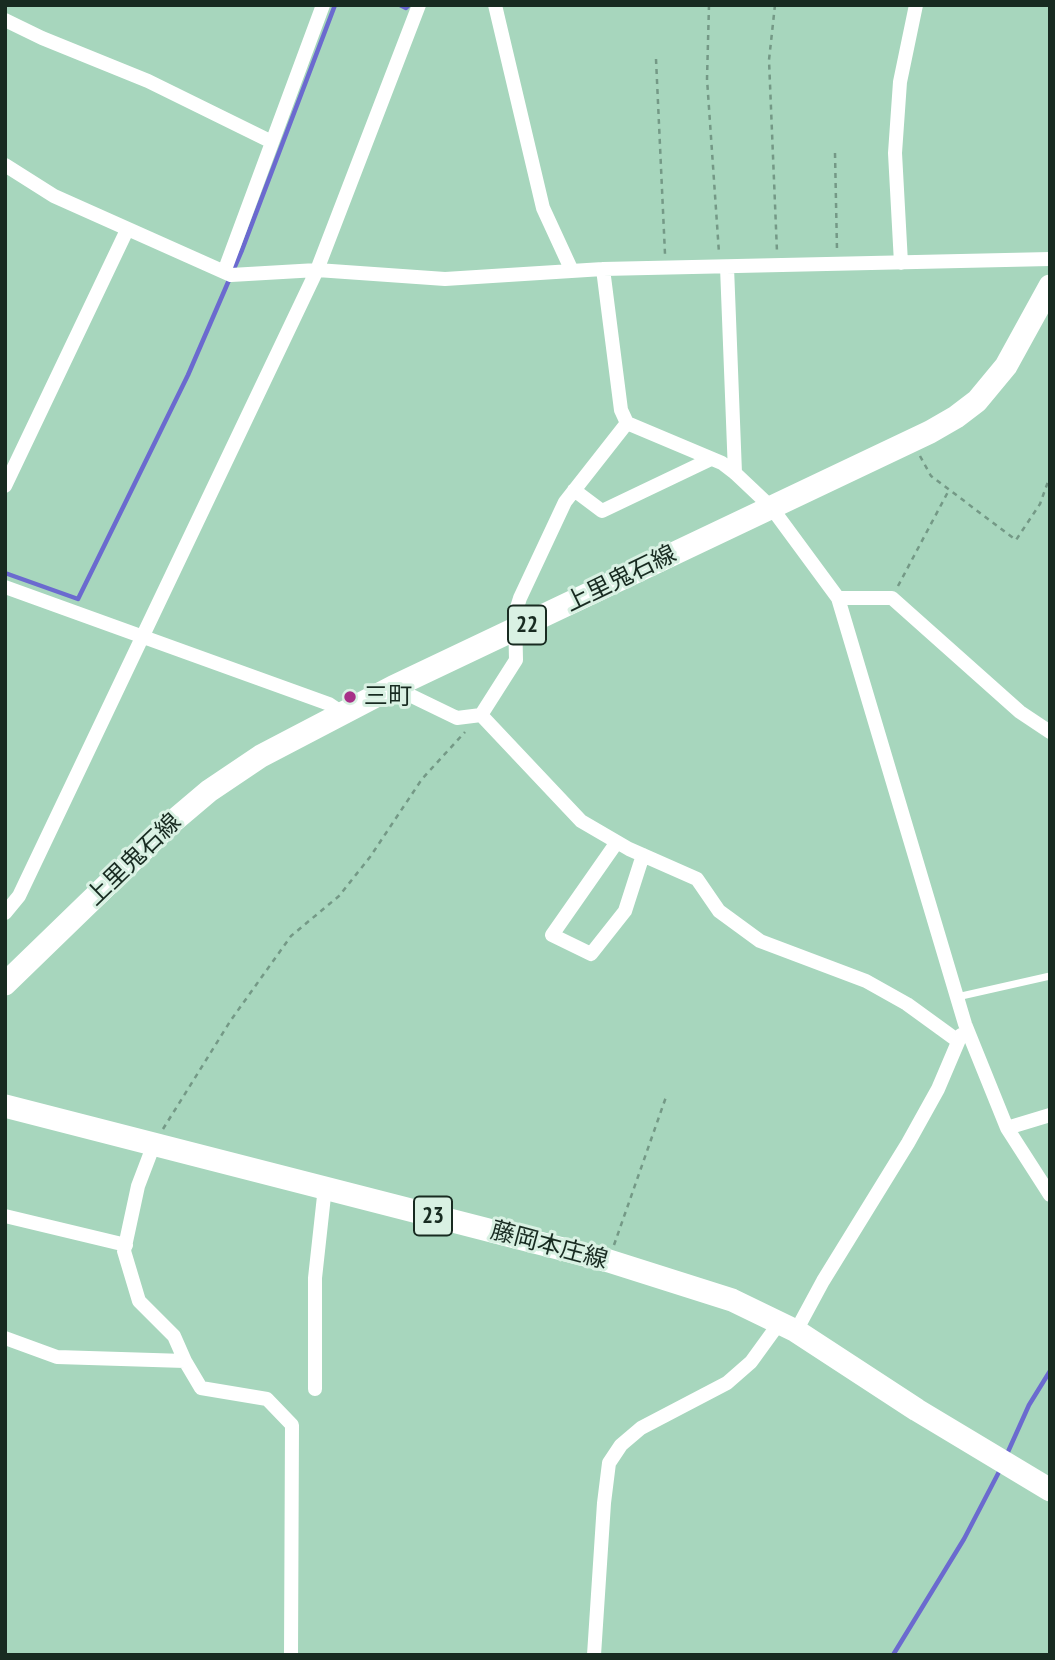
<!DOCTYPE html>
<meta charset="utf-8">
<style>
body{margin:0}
#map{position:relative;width:1055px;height:1660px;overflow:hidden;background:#a7d6bd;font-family:"PT Sans Narrow",sans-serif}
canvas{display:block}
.frame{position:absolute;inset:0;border:7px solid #182b21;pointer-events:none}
</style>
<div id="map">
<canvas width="1055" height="1660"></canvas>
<div class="frame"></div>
</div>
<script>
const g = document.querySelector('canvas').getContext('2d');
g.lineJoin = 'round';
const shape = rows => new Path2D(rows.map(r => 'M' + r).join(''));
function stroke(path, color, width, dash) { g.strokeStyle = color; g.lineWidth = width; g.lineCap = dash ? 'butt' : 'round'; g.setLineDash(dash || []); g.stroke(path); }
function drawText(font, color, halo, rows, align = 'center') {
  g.font = font + ' "PT Sans Narrow","Noto Sans JP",sans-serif'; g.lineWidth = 6; g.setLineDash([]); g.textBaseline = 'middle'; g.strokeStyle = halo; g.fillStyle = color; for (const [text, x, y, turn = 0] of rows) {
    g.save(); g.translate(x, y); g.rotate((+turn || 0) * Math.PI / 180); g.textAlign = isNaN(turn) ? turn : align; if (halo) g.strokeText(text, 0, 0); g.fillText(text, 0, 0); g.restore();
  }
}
stroke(shape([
 [400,5,406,8,409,5],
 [5,573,78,599,188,375,242,250,335,5],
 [1007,1454,1029,1405,1050,1371],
 [893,1655,964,1539,1001,1468]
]), '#6b6acf', 4.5);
stroke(shape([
 [709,5,707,79,719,253],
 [775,5,769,60,777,252],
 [656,59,665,254],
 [835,153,837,250],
 [920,456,931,476,1016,540,1040,504,1050,476],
 [898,586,949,490],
 [163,1129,231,1020,291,936,339,896,370,857,422,779,465,732],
 [614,1245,666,1097]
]), '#749986', 2.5, [5, 5]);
stroke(shape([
 [957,997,1050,976]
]), '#fff', 7);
stroke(shape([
 [495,5,543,208,572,271],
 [5,20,42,38,148,81,272,142],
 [5,165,54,196,231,275,317,270,445,279,603,269,1050,259],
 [901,263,895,153,900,82,916,5],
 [727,267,735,473],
 [603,269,621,410,627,423,722,463,735,473,771,507,838,598,965,1024,1007,1128,1050,1195],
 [224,272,323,5],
 [5,486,127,230],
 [574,490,602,511,711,459],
 [5,587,329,704,341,712],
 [838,598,892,598,1020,712,1050,732],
 [393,687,457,718,481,715,581,821,629,849,697,879,719,911,760,941,866,981,907,1004,958,1041],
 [481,715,516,660,515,614,520,598,565,502,627,423],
 [617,842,552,935,591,954,625,911,643,855],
 [5,913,19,896,317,270,419,5],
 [1007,1128,1050,1115],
 [154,1144,138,1186,124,1251,139,1301,174,1336,185,1361],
 [5,1216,126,1245],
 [796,1331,823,1281,908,1143,938,1089,961,1035],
 [5,1338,57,1357,185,1361,201,1388,267,1399,292,1425,291,1655],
 [315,1389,315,1278,325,1187],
 [594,1655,604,1503,609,1463,621,1445,641,1428,727,1383,751,1362,780,1322]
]), '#fff', 14);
stroke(shape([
 [5,984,170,824,209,791,261,756,393,687,930,432,956,417,977,401,1006,366,1050,286],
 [5,1106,609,1261,732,1300,796,1331,917,1410,1050,1490]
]), '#fff', 23);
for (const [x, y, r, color] of [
 [350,697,7,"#a73087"]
]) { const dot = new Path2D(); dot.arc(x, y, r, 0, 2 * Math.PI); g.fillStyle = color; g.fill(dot); stroke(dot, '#d9f1e3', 2.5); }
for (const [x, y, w] of [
 [527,625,38],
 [433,1216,38]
]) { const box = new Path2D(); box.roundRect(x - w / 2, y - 19.5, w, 39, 5); g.fillStyle = '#d9f1e3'; g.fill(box); stroke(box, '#182b21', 2); }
drawText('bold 23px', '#182b21', null, [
 ["22",527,625],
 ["23",433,1216]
]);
drawText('24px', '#182b21', '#d9f1e3', [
 ["上里鬼石線",621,579,-26],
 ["上里鬼石線",134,860,-44],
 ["藤岡本庄線",549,1246,15]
]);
drawText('24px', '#182b21', '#d9f1e3', [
 ["三町",364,697]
], 'left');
</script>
